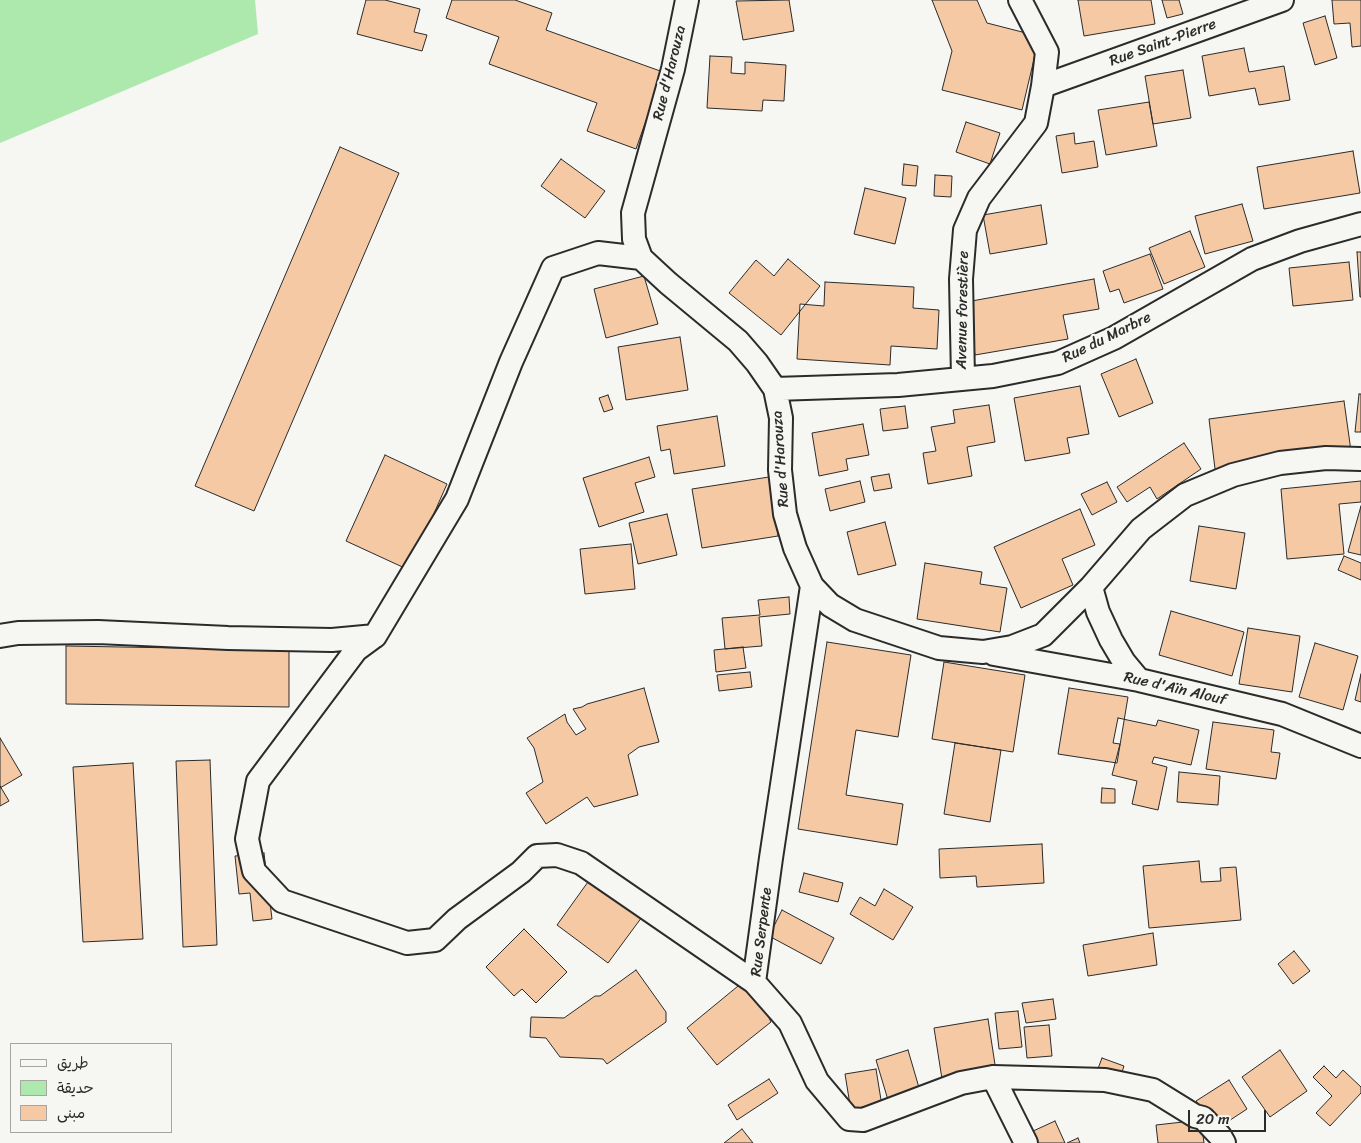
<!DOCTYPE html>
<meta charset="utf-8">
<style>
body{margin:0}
#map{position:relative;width:1361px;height:1143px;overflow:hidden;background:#f6f6f2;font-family:Sriracha,"Playpen Sans Arabic",sans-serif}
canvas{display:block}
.legend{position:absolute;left:10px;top:1043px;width:162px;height:90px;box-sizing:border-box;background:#f6f6f2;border:1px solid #a5a5a2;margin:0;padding:6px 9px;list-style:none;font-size:15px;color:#2b2b2b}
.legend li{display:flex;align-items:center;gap:10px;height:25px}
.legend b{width:25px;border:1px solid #a5a5a2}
.scale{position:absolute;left:1188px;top:1110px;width:78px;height:22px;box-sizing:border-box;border:2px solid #2b2b2b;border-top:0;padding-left:6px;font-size:15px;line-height:18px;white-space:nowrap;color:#2b2b2b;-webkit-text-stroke:4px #f6f6f2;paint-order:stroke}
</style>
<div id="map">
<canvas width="1361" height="1143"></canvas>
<ul class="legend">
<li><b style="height:6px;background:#f6f6f2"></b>طريق</li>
<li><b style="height:14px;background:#ade8ad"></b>حديقة</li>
<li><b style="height:14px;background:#f5c9a4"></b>مبنى</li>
</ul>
<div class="scale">20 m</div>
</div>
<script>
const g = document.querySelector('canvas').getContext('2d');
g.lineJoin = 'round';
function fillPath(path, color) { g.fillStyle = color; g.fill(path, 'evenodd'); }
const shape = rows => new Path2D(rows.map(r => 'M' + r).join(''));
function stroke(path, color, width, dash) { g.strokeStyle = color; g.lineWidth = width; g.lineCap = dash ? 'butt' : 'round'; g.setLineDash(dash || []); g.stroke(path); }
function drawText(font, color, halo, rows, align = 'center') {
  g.font = font + ' Sriracha,sans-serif'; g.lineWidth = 4.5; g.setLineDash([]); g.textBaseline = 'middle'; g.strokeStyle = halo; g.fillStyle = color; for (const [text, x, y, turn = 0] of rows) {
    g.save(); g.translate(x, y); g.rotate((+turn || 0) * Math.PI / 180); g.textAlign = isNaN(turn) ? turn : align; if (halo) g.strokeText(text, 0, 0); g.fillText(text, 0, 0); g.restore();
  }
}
fillPath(shape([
 [0,0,255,0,258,34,0,143]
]), '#ade8ad');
const building = shape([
 [366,0,385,0,420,9,414,32,427,35,422,51,357,34,366,0],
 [452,0,515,0,552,13,546,30,663,72,636,149,587,131,597,103,489,64,499,37,446,18,452,0],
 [789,0,794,31,743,40,736,1,789,0],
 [932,0,977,0,987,23,1026,33,1035,55,1022,110,942,90,952,51,932,0],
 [1078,0,1151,0,1155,24,1084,36,1078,0],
 [1162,0,1179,0,1183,14,1167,18,1162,0],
 [1332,0,1361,0,1361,46,1352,47,1350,23,1334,24,1332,0],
 [1325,16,1337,58,1315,65,1303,23,1325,16],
 [1244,48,1249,72,1284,66,1290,100,1259,105,1255,88,1209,96,1202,56,1244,48],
 [710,56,732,57,731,73,745,74,745,62,786,65,784,101,763,100,762,111,707,108,710,56],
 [1183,70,1191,118,1153,124,1145,76,1183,70],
 [1149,102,1157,146,1106,155,1098,110,1149,102],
 [966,122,1000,133,990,164,956,152,966,122],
 [1074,133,1075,144,1094,141,1098,167,1062,173,1056,136,1074,133],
 [340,147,399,173,254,511,195,486,340,147],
 [1353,151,1360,193,1264,209,1257,167,1353,151],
 [561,159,605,191,585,218,541,186,561,159],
 [904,164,918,166,916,186,902,185,904,164],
 [935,175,952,176,951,197,934,196,935,175],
 [865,188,906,198,895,244,854,234,865,188],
 [1242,204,1253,241,1205,254,1195,216,1242,204],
 [1041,205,1047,244,990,254,983,215,1041,205],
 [1190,231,1205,267,1164,284,1149,248,1190,231],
 [1357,252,1361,252,1361,297,1360,297,1357,252],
 [1150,254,1163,289,1124,303,1119,289,1110,292,1103,271,1150,254],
 [788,259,820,286,781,335,729,293,756,260,774,276,788,259],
 [1349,262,1353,300,1293,306,1289,268,1349,262],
 [644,276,658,324,606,338,594,289,644,276],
 [1094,279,1099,309,1063,315,1068,339,975,355,966,302,1094,279],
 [825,282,914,287,913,308,939,310,937,349,891,346,890,365,797,359,800,304,824,306,825,282],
 [680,337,688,390,626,400,618,347,680,337],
 [1136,359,1153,403,1119,417,1101,374,1136,359],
 [1080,386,1089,434,1067,438,1070,453,1025,461,1014,398,1080,386],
 [1359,394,1361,394,1361,432,1355,432,1359,394],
 [608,395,613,409,604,412,599,398,608,395],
 [1344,401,1351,451,1215,469,1209,419,1344,401],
 [989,405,995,442,967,447,972,476,928,484,923,453,936,451,931,427,955,423,953,410,989,405],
 [905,406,908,428,883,431,880,409,905,406],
 [717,416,725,466,674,474,670,449,661,451,657,426,717,416],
 [863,424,869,455,846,459,848,470,819,476,812,433,863,424],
 [1184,443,1201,469,1157,499,1150,487,1127,502,1117,487,1184,443],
 [385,455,447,484,409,570,346,541,385,455],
 [649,457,655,477,635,483,644,512,599,527,583,478,649,457],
 [889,474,892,488,874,491,871,477,889,474],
 [769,477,778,536,702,548,692,489,769,477],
 [860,481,865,502,830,511,825,489,860,481],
 [1361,481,1361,502,1339,504,1344,554,1287,559,1281,489,1361,481],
 [1107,482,1117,502,1092,515,1081,494,1107,482],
 [1361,506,1361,555,1348,552,1361,506],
 [1080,509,1095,545,1062,559,1073,585,1021,608,994,547,1080,509],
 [667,514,677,555,638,564,629,523,667,514],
 [885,522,896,565,858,575,847,532,885,522],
 [1199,526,1245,533,1236,589,1190,581,1199,526],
 [631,544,635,589,585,594,580,549,631,544],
 [1344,556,1361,563,1361,580,1338,570,1344,556],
 [925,563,982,572,980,584,1007,588,1000,632,917,619,925,563],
 [789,597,790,614,759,617,762,646,725,649,722,618,760,615,758,600,789,597],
 [1171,611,1244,632,1232,676,1159,655,1171,611],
 [1248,628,1300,636,1292,692,1239,684,1248,628],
 [827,642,911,655,898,737,856,730,846,795,903,804,897,845,798,829,827,642],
 [1315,643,1358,656,1343,710,1299,697,1315,643],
 [66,646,289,650,289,707,66,704,66,646],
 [743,647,746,668,716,672,714,650,743,647],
 [944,662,1025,675,1013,752,932,739,944,662],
 [750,672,752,687,719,691,717,675,750,672],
 [1361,674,1361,702,1355,700,1361,674],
 [644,688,659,742,639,747,628,755,638,795,594,807,587,797,546,824,526,793,543,782,534,748,527,738,565,714,567,722,576,735,586,729,573,709,582,707,587,704,644,688],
 [1069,688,1128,697,1117,763,1058,754,1069,688],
 [1118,718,1156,726,1158,720,1199,730,1191,765,1154,757,1152,763,1167,767,1158,810,1132,804,1137,781,1112,775,1120,744,1113,743,1118,718],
 [1213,722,1274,730,1271,752,1280,753,1276,779,1206,769,1213,722],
 [0,738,22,775,0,788,0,738],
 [955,743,1001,750,990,822,944,814,955,743],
 [210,760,217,945,183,947,176,761,210,760],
 [133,763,143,939,83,942,73,767,133,763],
 [1179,772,1220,776,1218,805,1177,802,1179,772],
 [0,786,9,801,0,806,0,786],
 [1102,788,1115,789,1115,803,1101,803,1102,788],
 [1042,844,1044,883,977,887,976,876,940,878,939,849,1042,844],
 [264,853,272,919,253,921,250,893,239,894,235,856,264,853],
 [1199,861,1201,882,1221,881,1220,868,1236,867,1241,920,1149,928,1143,866,1199,861],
 [804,873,843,883,838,902,799,892,804,873],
 [593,875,653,902,608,963,557,925,593,875],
 [884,889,913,907,893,940,850,914,860,897,875,906,884,889],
 [782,910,834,938,821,964,769,936,782,910],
 [524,929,567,972,536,1003,522,989,514,996,486,967,524,929],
 [1153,933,1157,965,1088,976,1083,945,1153,933],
 [1294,951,1310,971,1293,984,1278,964,1294,951],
 [636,970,666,1012,666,1022,607,1064,603,1059,560,1057,546,1038,530,1037,531,1017,564,1018,595,996,600,996,636,970],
 [749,977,771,1022,717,1065,687,1028,749,977],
 [1053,999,1056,1019,1026,1023,1022,1003,1053,999],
 [1018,1011,1022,1047,999,1049,995,1013,1018,1011],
 [988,1019,996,1071,942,1079,934,1028,988,1019],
 [1049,1025,1052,1056,1027,1058,1024,1027,1049,1025],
 [908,1050,920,1091,888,1100,876,1060,908,1050],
 [1280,1050,1307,1091,1270,1117,1242,1077,1280,1050],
 [1102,1058,1124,1066,1119,1081,1096,1074,1102,1058],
 [1324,1066,1336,1078,1343,1070,1361,1087,1361,1093,1330,1126,1316,1113,1332,1096,1313,1077,1324,1066],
 [876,1069,882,1106,851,1111,845,1074,876,1069],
 [769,1079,778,1093,737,1120,728,1105,769,1079],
 [1229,1080,1247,1109,1215,1130,1196,1101,1229,1080],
 [1201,1120,1204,1143,1158,1143,1156,1125,1201,1120],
 [1055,1121,1065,1143,1036,1143,1031,1132,1055,1121],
 [742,1129,753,1143,724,1143,742,1129],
 [1078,1138,1080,1143,1067,1143,1078,1138]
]);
fillPath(building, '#f5c9a4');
stroke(building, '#2b2b2b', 1);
const street = shape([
 [687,0,673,69,633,213,634,239,641,258,668,283,738,341,757,363,775,389,781,418,780,470,785,514,795,548,812,586,830,605,855,620,939,648,983,652,1012,647,1043,635,1091,587,1141,529,1185,495,1233,475,1280,463,1326,458,1361,459],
 [1043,86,1282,0],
 [963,378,961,279,965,230,979,198,1036,123,1043,86,1047,52,1020,0],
 [775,389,898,385,993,376,1058,363,1114,338,1252,259,1300,241,1361,224],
 [812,586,771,858,754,982,790,1023,817,1081,849,1119,863,1120,961,1083,993,1077,1105,1080,1153,1090,1195,1116,1203,1118,1220,1136,1224,1143],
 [1091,587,1098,612,1111,640,1124,662,1139,680],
 [0,636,18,633,98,632,228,638,332,640,375,636,457,499,511,362,553,268,598,253,641,258],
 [375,636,356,650,258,781,247,839,254,871,282,901,407,943,435,940,457,919,521,872,537,856,557,855,581,863,754,982],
 [994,654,1139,680,1282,714,1361,746],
 [993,1077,1026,1143]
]);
stroke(street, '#2b2b2b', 26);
stroke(street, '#f6f6f2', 22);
drawText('15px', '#2b2b2b', '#f6f6f2', [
 ["Rue Saint-Pierre",1163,43,-20],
 ["Rue d'Harouza",670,73,-76],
 ["Avenue forestière",963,310,-89],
 ["Rue du Marbre",1107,338,-26],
 ["Rue d'Harouza",781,459,-94],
 ["Rue d'Aïn Alouf",1175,689,13],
 ["Rue Serpente",762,932,-83]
]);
</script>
